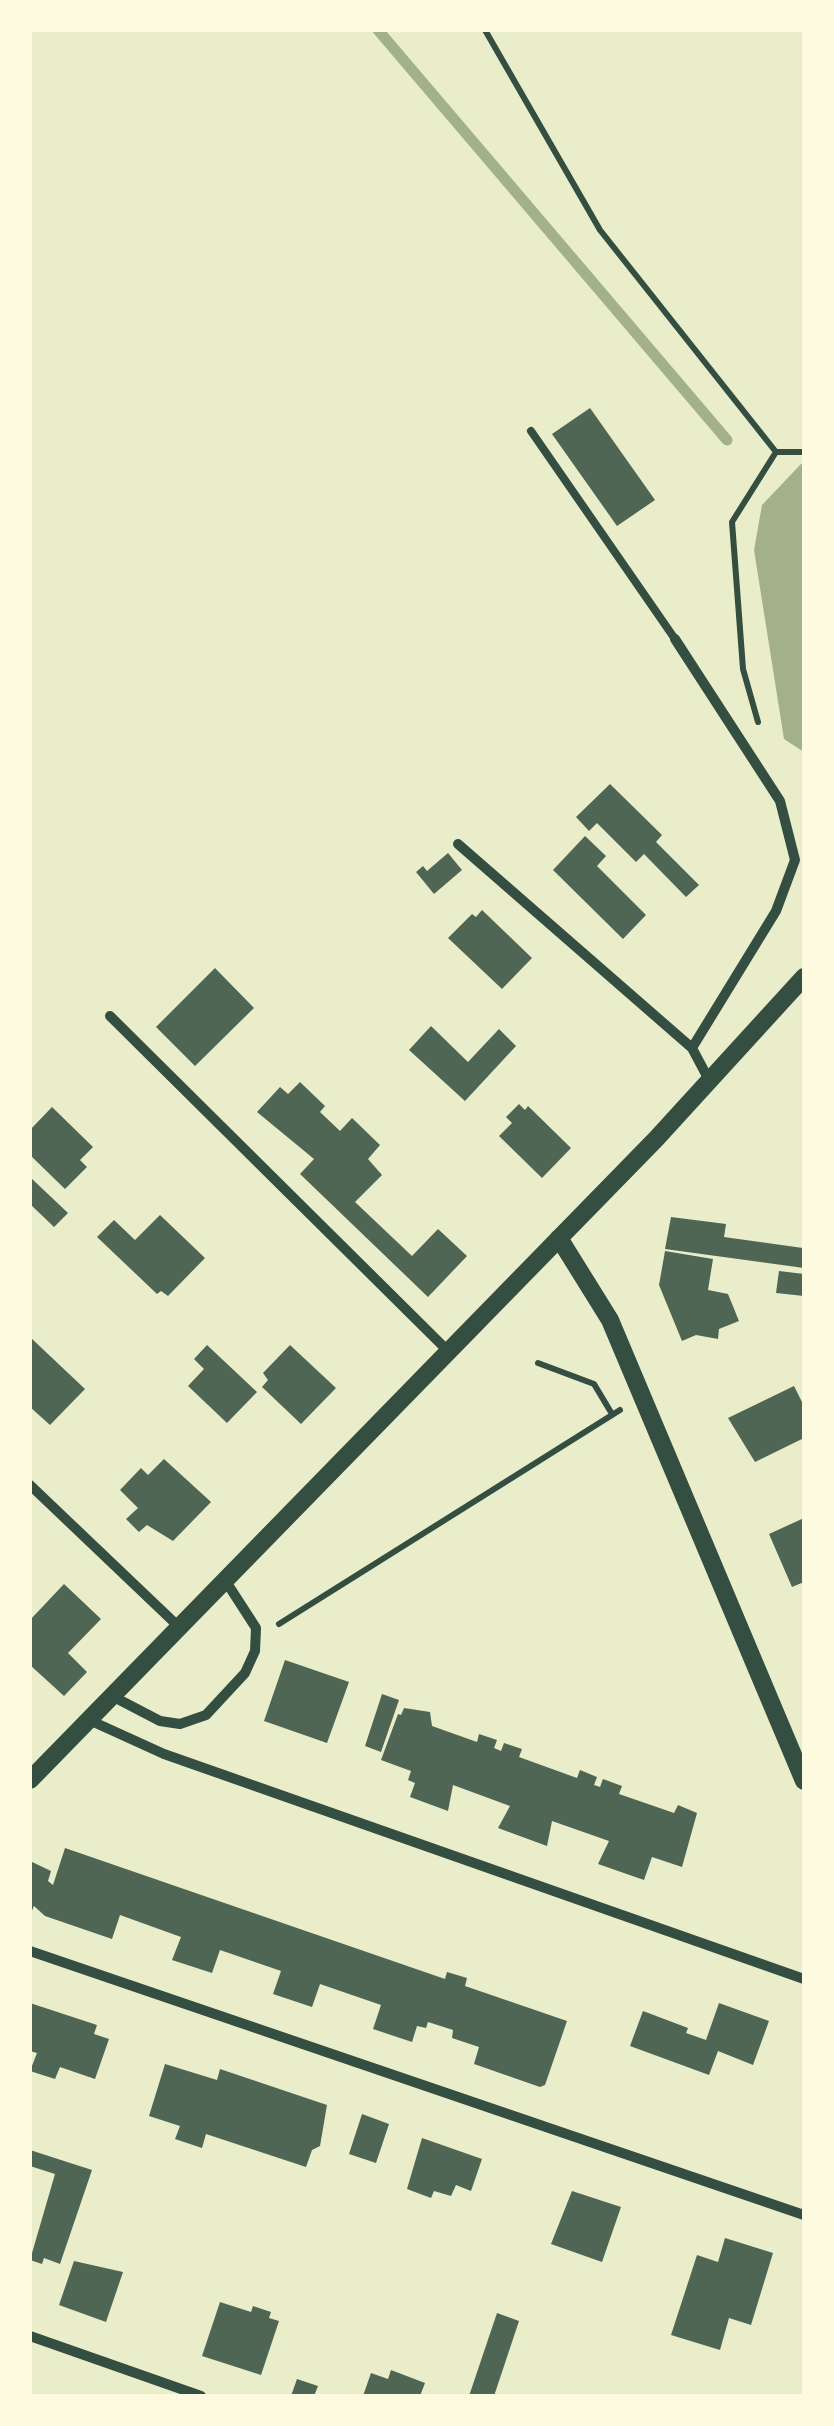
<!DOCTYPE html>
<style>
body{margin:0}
#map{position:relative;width:834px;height:2426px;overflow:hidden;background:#e9edc9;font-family:"Open Sans",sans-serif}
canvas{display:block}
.frame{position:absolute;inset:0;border:32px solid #fefae0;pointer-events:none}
</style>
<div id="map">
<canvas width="834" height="2426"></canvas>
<div class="frame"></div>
</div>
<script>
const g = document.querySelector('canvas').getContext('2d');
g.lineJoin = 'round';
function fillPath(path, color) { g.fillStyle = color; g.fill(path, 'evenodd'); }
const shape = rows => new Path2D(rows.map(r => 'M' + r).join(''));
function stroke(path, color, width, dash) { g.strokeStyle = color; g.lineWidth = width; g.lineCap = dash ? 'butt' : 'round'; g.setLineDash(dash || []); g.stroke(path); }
fillPath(shape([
 [801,464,804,464,804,752,784,739,754,550,762,505]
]), '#a3b18a');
stroke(shape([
 [378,30,727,440]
]), '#a3b18a', 11);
fillPath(shape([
 [590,408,655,500,617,526,552,434],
 [610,784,662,835,656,842,699,885,686,897,644,854,636,862,597,823,589,831,576,817],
 [585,836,606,856,597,866,646,915,623,939,553,870],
 [448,853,462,870,434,894,416,872,423,866,427,871],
 [482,910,532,958,502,989,448,938,472,914,476,917],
 [215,968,254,1008,195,1066,156,1027],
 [431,1026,468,1062,499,1029,516,1046,465,1101,409,1050],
 [300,1082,325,1106,320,1112,340,1131,352,1118,380,1145,368,1159,382,1175,355,1202,412,1256,438,1229,467,1256,428,1297,300,1174,314,1159,257,1112,280,1087,288,1094],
 [519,1104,525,1110,528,1106,571,1148,542,1178,499,1136,512,1123,506,1117],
 [52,1107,93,1147,80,1160,87,1167,65,1189,30,1155,30,1130],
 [30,1177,68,1213,54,1227,30,1204],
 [160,1215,205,1258,168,1296,161,1291,157,1294,97,1237,114,1220,135,1240],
 [671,1217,726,1224,724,1237,803,1248,804,1268,665,1249],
 [665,1251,713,1259,708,1290,728,1294,739,1321,719,1329,718,1339,696,1335,682,1341,659,1285],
 [779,1271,804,1274,804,1296,776,1293],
 [30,1337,85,1389,50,1425,30,1407],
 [207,1345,257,1392,227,1423,188,1386,204,1369,194,1359],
 [290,1345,336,1388,301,1424,262,1387,268,1380,263,1373],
 [794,1386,804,1406,804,1438,755,1462,728,1418],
 [164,1459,211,1502,173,1541,147,1525,139,1532,126,1519,138,1508,120,1490,141,1468,148,1475],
 [804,1518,804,1582,792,1587,769,1534],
 [64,1584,101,1619,68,1653,87,1672,64,1696,30,1665,30,1620],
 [285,1660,349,1682,327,1743,264,1721],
 [382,1694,399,1700,381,1752,365,1746],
 [404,1708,430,1712,432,1726,477,1742,479,1734,497,1740,494,1748,501,1751,504,1743,522,1749,519,1757,577,1778,580,1770,597,1777,594,1785,600,1787,603,1779,622,1786,619,1794,648,1804,674,1813,678,1805,697,1813,682,1867,652,1857,644,1880,598,1864,609,1841,552,1821,547,1846,498,1828,510,1806,453,1785,448,1811,410,1797,415,1783,408,1780,411,1771,381,1760,398,1714,401,1715],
 [65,1848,445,1979,447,1972,467,1978,465,1986,567,2021,545,2085,540,2087,474,2064,479,2047,452,2038,453,2030,428,2022,426,2028,417,2026,412,2042,373,2029,381,2005,320,1984,312,2007,273,1994,281,1971,220,1950,212,1973,172,1960,181,1937,120,1915,112,1939,45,1916,34,1906,30,1915,30,1861,51,1871,48,1881,53,1885],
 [30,2003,97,2025,94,2034,109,2039,95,2079,60,2067,55,2079,30,2071,37,2053,30,2051],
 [719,2003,769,2021,753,2065,718,2051,709,2075,630,2046,643,2011,688,2028,686,2033,706,2040],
 [165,2064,217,2080,220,2069,327,2105,320,2146,312,2150,306,2167,206,2134,202,2148,175,2139,180,2126,149,2116],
 [362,2114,389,2124,376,2163,349,2154],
 [422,2138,482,2159,471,2191,456,2185,451,2196,434,2191,431,2198,407,2189],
 [30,2150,92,2170,60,2264,44,2258,42,2264,30,2260,55,2174,30,2166],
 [572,2191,621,2207,602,2262,551,2244],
 [725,2238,773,2253,751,2325,729,2318,720,2350,671,2335,697,2255,718,2262],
 [74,2261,123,2272,106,2322,59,2305],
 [220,2302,251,2312,253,2306,271,2312,269,2318,279,2321,261,2375,202,2356],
 [497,2313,519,2321,494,2396,469,2396],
 [391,2370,425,2383,420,2396,363,2396,371,2373,388,2379],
 [297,2379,318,2386,314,2396,291,2396]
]), '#4f6655');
stroke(shape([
 [485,30,600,230,776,452],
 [758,722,743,669,732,522,776,452,804,452],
 [538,1363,594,1384,612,1414],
 [279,1624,620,1410]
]), '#344e41', 6);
stroke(shape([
 [531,431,675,639]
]), '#344e41', 8);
stroke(shape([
 [675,639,780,801,795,860,776,911,692,1048],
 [458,844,692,1048,709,1080],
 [110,1016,449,1352],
 [30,1485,178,1626],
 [112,1696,160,1721,180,1724,206,1715,245,1673,255,1651,256,1628,225,1580],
 [87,1719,164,1754,804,1979],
 [30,1951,804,2215],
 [30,2336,201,2396]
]), '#344e41', 10);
stroke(shape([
 [559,1238,610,1320,804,1781],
 [30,1780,656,1139,804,977]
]), '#344e41', 18);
</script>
